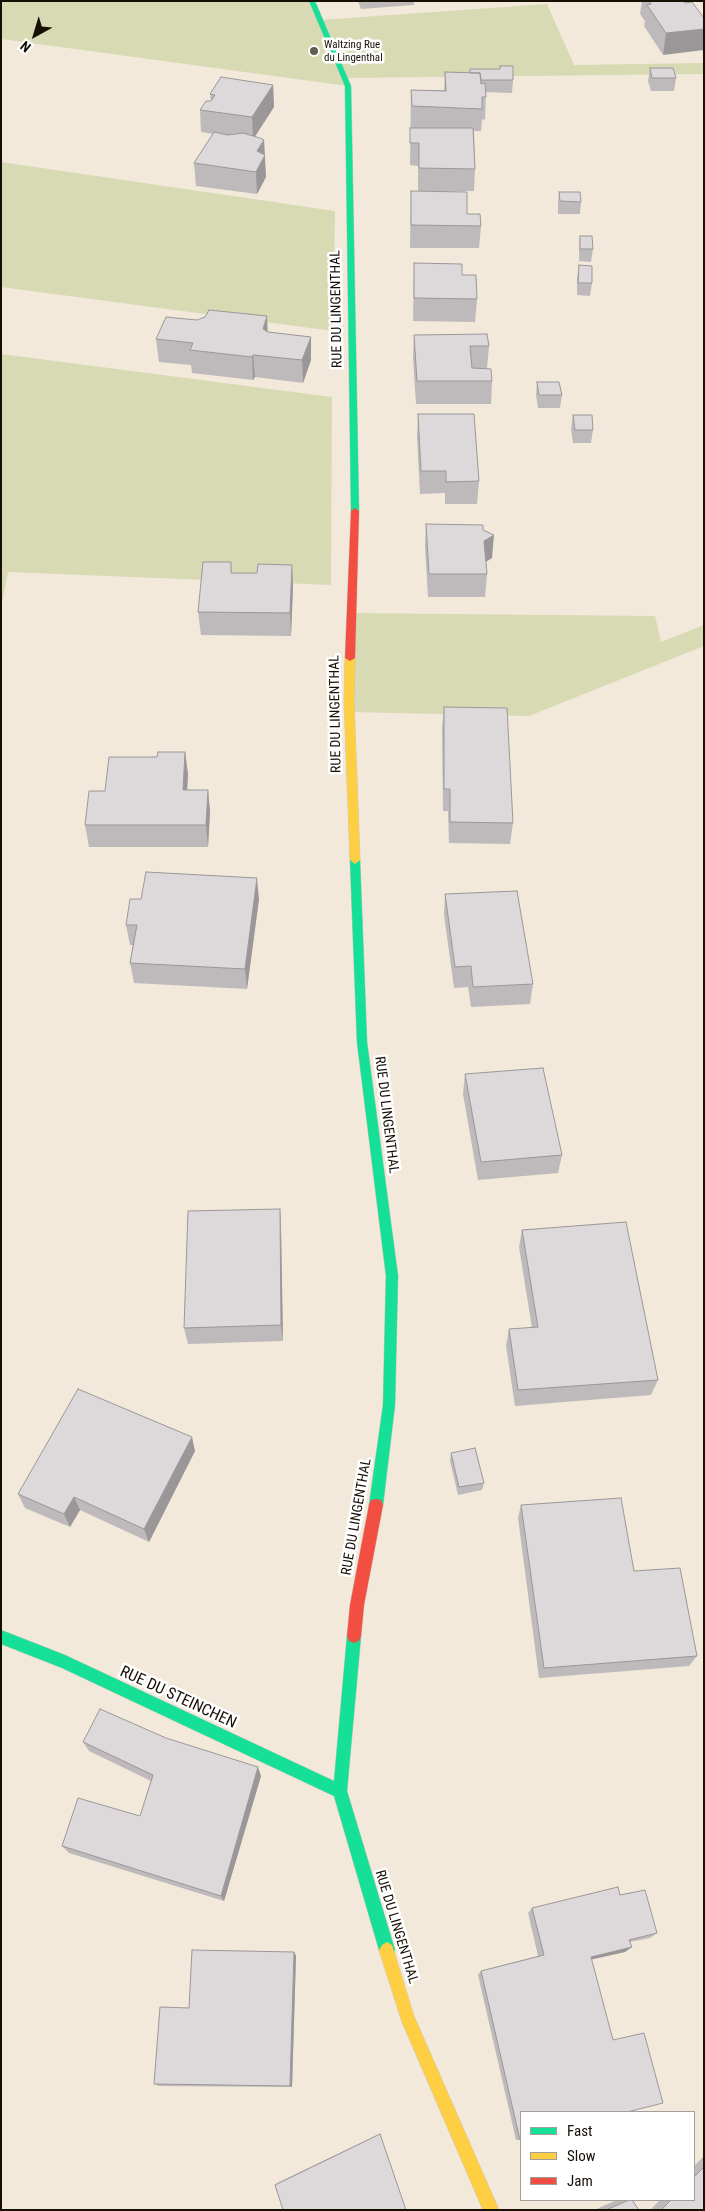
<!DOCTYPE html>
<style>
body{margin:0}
#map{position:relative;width:705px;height:2211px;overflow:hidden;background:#f2e9db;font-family:"Roboto Condensed",sans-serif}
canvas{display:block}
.frame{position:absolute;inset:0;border:2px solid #160f04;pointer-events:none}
.legend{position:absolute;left:520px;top:2111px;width:175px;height:90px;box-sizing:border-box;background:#fff;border:1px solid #a29f9b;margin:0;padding:6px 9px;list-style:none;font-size:15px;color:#160f04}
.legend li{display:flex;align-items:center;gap:10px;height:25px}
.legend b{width:25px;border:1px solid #a29f9b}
.north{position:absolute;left:10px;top:10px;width:50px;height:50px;-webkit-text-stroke:4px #fff;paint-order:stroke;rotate:219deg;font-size:14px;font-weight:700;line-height:20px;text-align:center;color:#160f04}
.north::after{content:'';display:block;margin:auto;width:18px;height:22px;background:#160f04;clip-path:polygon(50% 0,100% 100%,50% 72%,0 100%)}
</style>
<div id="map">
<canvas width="705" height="2211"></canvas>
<div class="frame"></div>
<ul class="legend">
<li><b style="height:6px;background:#16e098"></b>Fast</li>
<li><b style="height:6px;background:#ffcf43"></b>Slow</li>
<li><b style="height:6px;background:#f24e42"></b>Jam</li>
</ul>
<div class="north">N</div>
</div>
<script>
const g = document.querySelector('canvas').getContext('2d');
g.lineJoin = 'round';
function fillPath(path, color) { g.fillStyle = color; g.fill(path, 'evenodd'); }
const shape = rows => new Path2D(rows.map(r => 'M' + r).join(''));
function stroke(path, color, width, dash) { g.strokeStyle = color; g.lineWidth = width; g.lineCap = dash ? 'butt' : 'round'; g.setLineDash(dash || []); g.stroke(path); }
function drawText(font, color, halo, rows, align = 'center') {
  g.font = font + ' "Roboto Condensed",sans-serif'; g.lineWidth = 5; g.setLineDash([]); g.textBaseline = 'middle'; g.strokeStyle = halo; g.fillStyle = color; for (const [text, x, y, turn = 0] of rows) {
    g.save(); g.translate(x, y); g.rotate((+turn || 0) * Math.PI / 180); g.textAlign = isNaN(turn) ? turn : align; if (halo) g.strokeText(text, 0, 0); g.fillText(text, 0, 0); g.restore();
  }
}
fillPath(shape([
 [1,1,312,1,320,20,547,4,574,65,704,63,704,74,345,78,348,86,1,39],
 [1,162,335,211,333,331,1,287],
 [1,354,332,397,331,585,8,572,1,608],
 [351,613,655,616,661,642,704,625,704,646,529,716,350,712]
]), '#d8dab4');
const fast = shape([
 [309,1,315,1,351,86,359,511,355,514,351,511,345,86,309,1],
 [355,856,360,860,367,1042,398,1276,395,1405,383,1505,381,1510,376,1511,371,1510,369,1505,383,1405,386,1276,357,1042,350,860,355,856],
 [354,1629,359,1631,361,1636,347,1791,395,1950,392,1955,387,1958,382,1955,379,1950,334,1796,62,1668,1,1644,1,1630,65,1655,334,1781,347,1636,349,1631,354,1629]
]);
const slow = shape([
 [350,655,355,658,354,700,360,860,355,864,350,860,344,700,345,658,350,655],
 [387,1942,392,1945,414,2016,499,2210,483,2210,402,2022,379,1950,382,1945,387,1942]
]);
const jam = shape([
 [355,508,359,511,355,658,350,661,345,658,351,511,355,508],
 [376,1499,381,1500,383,1505,364,1605,361,1636,359,1641,354,1643,349,1641,347,1636,350,1605,369,1505,371,1500,376,1499]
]);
stroke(fast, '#cdc5ba', 1);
stroke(slow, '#cdc5ba', 1);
stroke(jam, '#cdc5ba', 1);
fillPath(fast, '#16e098');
fillPath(slow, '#ffcf43');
fillPath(jam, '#f24e42');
fillPath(shape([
 [358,1,414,1,414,5,361,9],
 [642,1,684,1,663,55,644,26,645,21,640,14],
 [500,66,513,80,512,93,486,92,485,120,482,119,481,131,474,131,475,169,474,191,418,191,418,166,410,165,411,90,444,90,445,72,470,73,500,69],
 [650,68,676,78,674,91,651,91,648,81],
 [273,85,274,107,255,137,264,140,265,163,266,177,257,194,196,186,194,163,213,134,201,132,200,110,211,101,210,94],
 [411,191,467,214,481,226,479,248,410,248],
 [559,192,581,202,580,214,558,214,558,204],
 [580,236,593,249,591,262,579,261,579,249],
 [414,263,462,275,477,299,475,322,413,321],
 [579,265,592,283,590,296,577,295,577,278],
 [268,332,311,360,303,383,255,377,253,380,192,373,191,365,159,362,156,339],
 [414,335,489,346,487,368,492,381,491,404,416,404,413,358],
 [537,382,562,395,560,408,538,408,536,395],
 [418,414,479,481,477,504,445,504,445,493,420,494,417,437],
 [573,415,593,430,591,443,573,443,571,428],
 [426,524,483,530,492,558,486,562,487,574,485,597,428,597,425,547],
 [231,562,232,573,257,573,292,565,293,587,291,636,201,635,198,612],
 [444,707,513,823,510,844,449,843,448,811,443,811,442,729],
 [185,752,188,774,187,790,208,790,210,812,208,847,89,847,85,825,105,791,157,757],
 [445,894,533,984,530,1004,471,1007,468,987,454,988,444,915],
 [259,899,247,989,134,983,130,963,133,945,130,945,126,925],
 [465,1074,562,1155,558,1173,478,1180,463,1094],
 [280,1209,281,1226,283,1341,188,1344,184,1328],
 [522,1230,658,1380,651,1395,515,1406,506,1346,509,1329,532,1328,519,1247],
 [195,1451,149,1542,80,1510,70,1527,25,1508,18,1494],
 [451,1453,484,1483,482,1490,458,1495,450,1461],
 [521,1505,634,1571,697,1656,689,1666,539,1678,518,1518],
 [166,1738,261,1776,224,1901,69,1853,62,1846,140,1816,151,1781,89,1751,83,1742],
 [620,1895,657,1933,650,1938,630,1942,632,1947,625,1952,591,1959,520,2140,516,2140,478,1975,481,1971,538,1956,528,1913,532,1908],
 [294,1952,296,1956,292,2087,159,2086,154,2084],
 [379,2134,380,2134,275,2185,277,2183],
 [704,2156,704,2210,650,2210,660,2200,694,2200,694,2166],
 [617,2200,632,2200,639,2210,594,2210]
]), '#bebabb');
fillPath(shape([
 [704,29,704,50,663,55,666,33],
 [273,85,274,107,253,139,252,117],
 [264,140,266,177,257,194,256,172,257,151],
 [267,316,268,339,263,329],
 [311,337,311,360,303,383,302,360],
 [253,355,255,377,253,380,252,357],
 [494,535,492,558,482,564,484,541],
 [292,565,293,587,291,636,290,613],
 [185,752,188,774,186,811,183,790],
 [208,790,210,812,208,847,206,825],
 [257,878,259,899,247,989,245,969],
 [280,1209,281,1226,283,1341,281,1325],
 [192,1437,195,1451,149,1542,144,1529],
 [74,1497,80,1510,70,1527,64,1514],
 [258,1767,261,1776,224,1901,221,1896],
 [632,1947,625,1952,585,1961,591,1957],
 [294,1952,296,1956,292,2087,290,2086]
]), '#9b9798');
const building = shape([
 [649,1,684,1,685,3,692,2,704,18,704,29,666,33,647,5,651,4,649,1],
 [500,66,513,66,513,80,481,80,480,73,470,73,470,69,500,69,500,66],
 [650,68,673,68,676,78,652,78,650,68],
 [445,72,480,73,481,84,485,83,486,97,482,97,482,109,412,106,411,90,446,91,445,72],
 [221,77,273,85,252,117,200,110,206,101,211,101,215,95,210,94,221,77],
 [410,128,473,128,475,169,419,168,419,143,410,143,410,128],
 [214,132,228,135,243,133,260,138,264,140,257,151,265,155,256,172,194,163,214,132],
 [411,191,467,192,467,214,480,214,481,226,411,225,411,191],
 [559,192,580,192,581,202,560,201,559,192],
 [580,236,592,236,593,249,580,249,580,236],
 [414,263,462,264,462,275,476,275,477,299,414,298,414,263],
 [579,265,592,266,592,283,578,283,579,265],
 [209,310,267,316,263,329,268,332,311,337,302,360,253,355,252,357,190,350,193,343,156,339,166,317,197,320,205,317,209,310],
 [487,334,489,346,470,346,472,368,491,369,492,381,417,381,414,335,487,334],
 [537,382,559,382,562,395,539,395,537,382],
 [418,414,474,414,479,481,446,482,446,471,421,471,418,414],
 [573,415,592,415,593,430,575,430,573,415],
 [426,524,483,525,483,530,494,535,484,541,487,574,429,574,426,524],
 [203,562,231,562,231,573,257,573,258,564,292,565,290,613,198,612,203,562],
 [444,707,507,708,513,823,450,822,450,789,444,789,444,707],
 [158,752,185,752,183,790,208,790,206,825,85,825,89,791,105,791,109,757,157,757,158,752],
 [146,872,257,878,245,969,130,963,137,925,126,925,130,899,141,899,146,872],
 [517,891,533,984,473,987,471,966,455,967,445,894,517,891],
 [543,1068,562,1155,481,1162,465,1074,543,1068],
 [280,1209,281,1325,184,1328,188,1211,280,1209],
 [626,1222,658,1380,518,1390,509,1329,538,1327,522,1230,626,1222],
 [78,1389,192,1437,144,1529,74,1497,64,1514,18,1494,78,1389],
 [475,1448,484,1483,459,1487,451,1453,475,1448],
 [621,1498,634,1571,680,1568,697,1656,544,1668,521,1505,621,1498],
 [100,1709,166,1738,258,1767,221,1896,62,1846,78,1798,140,1816,153,1775,83,1742,100,1709],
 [618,1887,620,1895,645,1890,657,1933,629,1940,632,1947,591,1957,613,2040,644,2033,663,2103,627,2112,521,2112,521,2140,520,2140,481,1971,544,1955,532,1908,618,1887],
 [192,1950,294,1952,290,2086,154,2084,160,2007,189,2008,192,1950],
 [380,2134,406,2210,283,2210,275,2185,380,2134],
 [704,2167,704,2210,661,2210,671,2200,694,2200,694,2177,704,2167],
 [629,2200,632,2200,639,2210,606,2210,629,2200]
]);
fillPath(building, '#ddd8d9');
stroke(building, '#9b9798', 1);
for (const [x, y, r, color] of [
 [314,51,5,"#635b4f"]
]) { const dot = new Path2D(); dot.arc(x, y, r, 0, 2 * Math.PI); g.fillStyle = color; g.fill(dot); stroke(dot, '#fff', 2); }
drawText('11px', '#160f04', '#fff', [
 ["Waltzing Rue",324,45],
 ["du Lingenthal",324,58]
], 'left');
drawText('14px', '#160f04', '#fff', [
 ["RUE DU LINGENTHAL",337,309,-91],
 ["RUE DU LINGENTHAL",336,714,-91],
 ["RUE DU LINGENTHAL",386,1115,83],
 ["RUE DU LINGENTHAL",357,1517,-80],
 ["RUE DU LINGENTHAL",396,1927,73]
]);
drawText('16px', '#160f04', '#fff', [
 ["RUE DU STEINCHEN",178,1698,25]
]);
</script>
